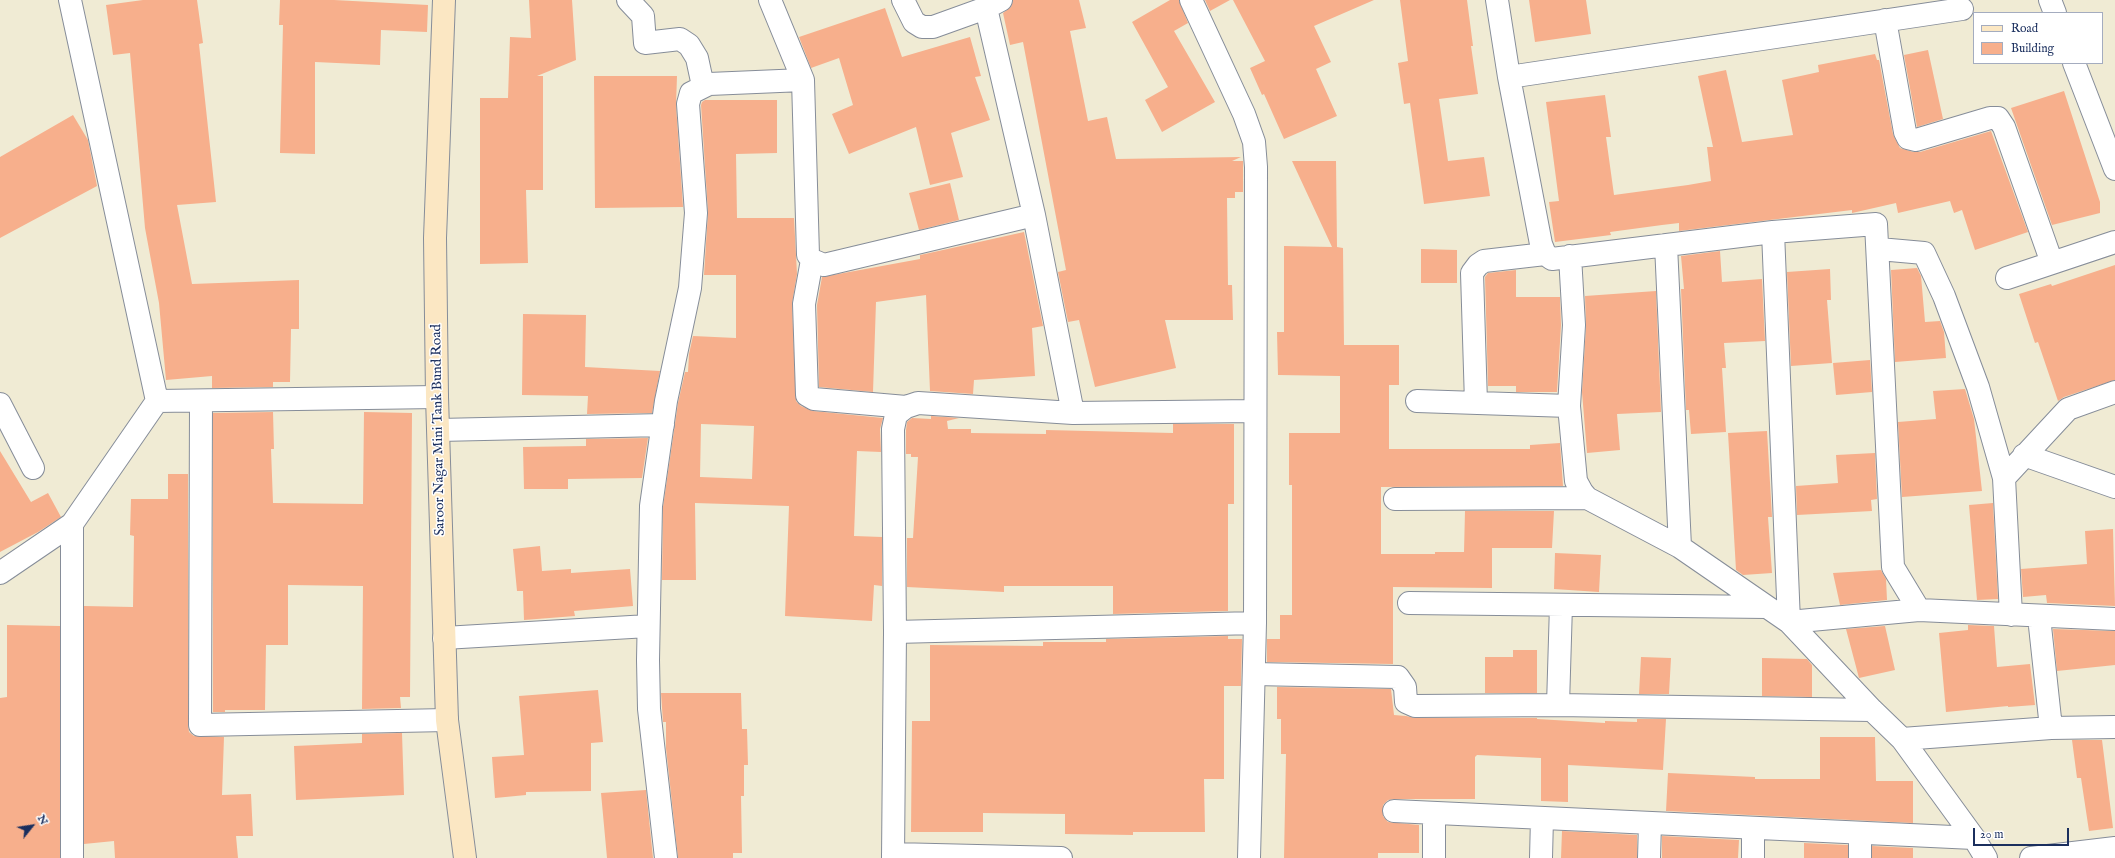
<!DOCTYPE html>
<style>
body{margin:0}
#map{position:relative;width:2115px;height:858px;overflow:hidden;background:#f0ebd4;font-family:"IM FELL English",serif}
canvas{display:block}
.legend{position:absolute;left:1973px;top:12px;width:130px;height:52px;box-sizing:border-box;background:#fff;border:1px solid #a4acbf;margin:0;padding:5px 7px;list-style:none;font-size:12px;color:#1b2f5e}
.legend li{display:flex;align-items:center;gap:8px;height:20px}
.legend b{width:20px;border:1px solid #a4acbf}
.north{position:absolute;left:12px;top:806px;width:40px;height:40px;-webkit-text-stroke:3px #fff;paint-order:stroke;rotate:60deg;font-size:11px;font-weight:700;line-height:16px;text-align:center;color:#1b2f5e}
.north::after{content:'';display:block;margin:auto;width:14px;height:18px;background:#1b2f5e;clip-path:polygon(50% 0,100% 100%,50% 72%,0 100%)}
.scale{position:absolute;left:1973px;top:828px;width:96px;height:18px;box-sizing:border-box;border:2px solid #1b2f5e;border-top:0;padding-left:5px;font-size:12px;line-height:14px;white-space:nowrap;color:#1b2f5e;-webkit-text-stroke:3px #fff;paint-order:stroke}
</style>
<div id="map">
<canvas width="2115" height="858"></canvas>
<ul class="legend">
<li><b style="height:5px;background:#fbe7c3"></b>Road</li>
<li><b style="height:11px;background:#f7af8c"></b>Building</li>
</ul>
<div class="north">N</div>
<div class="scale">20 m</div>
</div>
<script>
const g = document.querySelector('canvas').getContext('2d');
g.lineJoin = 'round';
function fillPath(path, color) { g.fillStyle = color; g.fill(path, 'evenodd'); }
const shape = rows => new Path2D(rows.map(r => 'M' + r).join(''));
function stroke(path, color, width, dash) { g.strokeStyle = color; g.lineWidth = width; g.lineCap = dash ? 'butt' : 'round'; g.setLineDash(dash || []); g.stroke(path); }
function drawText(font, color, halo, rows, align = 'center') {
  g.font = font + ' "IM FELL English",serif'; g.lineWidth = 3; g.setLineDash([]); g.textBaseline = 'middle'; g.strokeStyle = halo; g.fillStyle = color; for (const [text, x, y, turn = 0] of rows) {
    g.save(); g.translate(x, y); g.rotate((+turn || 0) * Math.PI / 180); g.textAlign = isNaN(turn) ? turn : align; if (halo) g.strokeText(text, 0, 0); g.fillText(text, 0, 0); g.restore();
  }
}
fillPath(shape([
 [143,0,197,0,203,43,199,44,216,202,177,205,192,284,299,280,299,329,291,329,290,382,273,382,273,387,212,388,212,376,166,380,159,303,145,228,130,53,113,55,106,5],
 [280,0,334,0,428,5,427,32,381,30,380,65,315,62,315,154,280,153,283,25,279,25],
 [529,0,572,0,576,60,537,76,543,76,543,190,526,190,528,263,480,264,480,98,508,98,510,37,531,38],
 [1013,0,1079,0,1086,28,1070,31,1088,121,1107,117,1116,159,1241,157,1232,161,1243,161,1243,192,1235,192,1235,198,1227,198,1228,285,1232,285,1233,320,1165,320,1176,368,1095,387,1079,320,1068,322,1058,272,1066,270,1023,42,1010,45,1003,13,1011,7],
 [1170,0,1179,0,1188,23,1174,31,1215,102,1162,132,1145,100,1168,87,1132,22],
 [1205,0,1230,0,1210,11],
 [1233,0,1374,0,1314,26,1331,62,1316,69,1337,116,1284,139,1264,94,1262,95,1250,68,1265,61],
 [1400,0,1467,0,1473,46,1471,46,1478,94,1439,99,1448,161,1484,157,1490,196,1424,204,1410,103,1404,104,1398,63,1408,61],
 [1529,0,1586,0,1591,34,1535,42],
 [885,8,902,57,970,37,981,76,975,77,990,120,951,133,963,177,930,185,916,127,849,154,832,114,853,105,839,58,811,68,799,37],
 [1928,50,1943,119,1917,127,1904,55],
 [1875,54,1877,60,1879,60,1893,134,1900,148,1913,152,1920,152,1991,131,2028,232,1975,250,1962,210,1954,213,1950,201,1898,213,1896,203,1852,213,1852,210,1679,231,1679,223,1662,225,1610,232,1611,235,1555,242,1549,202,1559,201,1546,102,1605,95,1611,137,1606,137,1614,195,1688,185,1711,181,1707,147,1713,147,1698,76,1726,70,1742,142,1793,135,1782,80,1819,72,1818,65],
 [594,76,677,76,676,105,683,207,595,208],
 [2064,91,2100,202,2100,213,2052,225,2011,108],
 [705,100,777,100,777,153,736,154,737,218,794,218,797,274,792,304,796,401,801,406,813,411,883,418,880,429,881,452,857,451,854,536,882,537,882,586,874,585,872,621,785,616,789,506,695,503,696,580,662,580,663,507,678,403,685,372,688,372,689,354,693,336,736,338,736,275,704,275,708,212,701,105,702,102],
 [701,424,754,426,752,479,700,477],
 [73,115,88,140,97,186,0,238,0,157],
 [1292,161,1336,161,1337,247,1343,248,1344,345,1399,345,1399,385,1389,385,1389,449,1530,449,1530,445,1560,443,1563,486,1381,487,1381,554,1435,554,1435,552,1464,552,1465,511,1554,511,1552,548,1492,548,1492,588,1393,587,1393,664,1267,662,1267,639,1280,639,1280,615,1292,615,1292,485,1289,485,1289,433,1340,433,1340,376,1278,375,1277,332,1284,332,1284,246,1332,247],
 [950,183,959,220,919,230,909,193],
 [1024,232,1043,326,1032,328,1035,376,974,380,973,394,930,391,926,295,876,302,873,392,819,387,817,305,822,277,920,259,920,255,925,254],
 [1421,249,1457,250,1457,283,1421,283],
 [1720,251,1722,282,1762,279,1765,341,1724,343,1726,368,1722,368,1726,432,1691,434,1689,410,1686,410,1681,289,1684,289,1681,256],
 [2115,265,2115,380,2064,397,2058,401,2038,342,2035,343,2019,294,2051,284,2052,286],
 [1917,268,1921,276,1925,322,1940,321,1944,332,1946,358,1895,362,1891,270],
 [1830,269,1831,300,1827,300,1832,363,1791,366,1787,272],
 [1516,270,1516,297,1560,297,1561,325,1557,392,1516,392,1516,386,1488,386,1485,277,1488,273],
 [1656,291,1661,412,1617,414,1620,450,1587,453,1582,392,1586,326,1585,296],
 [523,314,586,315,585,367,660,371,652,413,587,414,588,396,522,395],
 [1870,360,1872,392,1836,395,1833,363],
 [1965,389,1974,419,1982,491,1902,497,1898,422,1936,419,1933,391],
 [273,412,274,449,271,449,273,503,363,504,364,412,412,413,410,697,400,697,401,708,362,709,363,586,288,585,288,645,266,645,265,710,225,710,225,712,213,712,213,413],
 [931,416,959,418,947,421,948,429,971,429,971,433,1046,434,1046,430,1173,433,1173,424,1234,424,1234,504,1228,504,1228,611,1113,614,1113,586,1004,586,1004,592,907,587,907,538,913,538,918,457,911,457,911,454,906,454,906,430,907,422,912,418,931,419],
 [1767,431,1772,517,1768,517,1772,573,1743,575,1736,570,1728,433],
 [648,438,642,478,568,479,568,489,524,489,523,447,586,446,586,439],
 [0,451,31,502,48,493,61,517,38,532,0,552],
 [1875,453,1877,499,1871,500,1872,511,1797,515,1796,486,1838,483,1836,455],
 [168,474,188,474,188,725,189,732,194,736,224,737,222,795,251,794,253,836,236,836,238,858,115,858,114,841,84,844,84,606,133,607,134,536,130,535,131,499,168,499],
 [1993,503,1998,599,1977,600,1969,505],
 [2113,529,2115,606,2047,603,2046,595,2023,597,2021,569,2087,564,2085,531],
 [540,546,542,571,571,569,571,573,630,569,633,606,574,611,575,616,524,620,523,591,517,591,513,549],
 [1555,553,1601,555,1599,592,1554,589],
 [1881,570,1886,579,1887,600,1840,605,1833,573],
 [7,625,60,626,60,858,0,858,0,698,7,697],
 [1968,625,1994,626,1997,667,2030,664,2035,705,2008,707,2008,706,1946,712,1939,633,1968,630],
 [1885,626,1895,670,1859,678,1846,629],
 [2053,629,2115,631,2115,665,2057,671],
 [1228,636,1228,639,1242,639,1241,686,1224,686,1224,779,1204,779,1205,832,1133,832,1133,835,1065,834,1065,814,983,813,983,832,911,832,912,721,930,721,930,645,1043,646,1043,642,1106,642,1106,639],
 [1513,650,1537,650,1537,693,1485,693,1485,657,1513,657],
 [1641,657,1671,658,1669,694,1639,694],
 [1762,658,1807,659,1812,665,1812,697,1762,696],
 [1277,687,1391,689,1394,715,1406,716,1415,718,1537,718,1537,719,1605,723,1605,721,1637,722,1637,719,1666,719,1663,770,1568,765,1568,802,1541,801,1541,758,1477,755,1475,757,1475,799,1395,799,1388,800,1383,805,1383,816,1388,822,1419,825,1419,853,1378,853,1378,858,1284,858,1286,754,1281,754,1281,719,1277,719],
 [598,690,603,742,591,743,591,791,526,792,526,795,495,798,492,757,524,755,519,696],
 [661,693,741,693,742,729,747,729,748,765,744,765,744,796,741,796,742,853,733,853,733,858,678,858,666,748,666,722,663,722],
 [402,733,404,795,296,800,294,746,362,743,362,734],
 [1820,737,1875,737,1876,781,1913,781,1913,823,1666,811,1668,773,1755,777,1755,779,1820,779],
 [2072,740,2102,740,2113,828,2089,831,2081,778,2077,778],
 [646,790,653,858,607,858,601,793],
 [1562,831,1637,835,1637,858,1561,858],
 [1662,836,1739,840,1738,858,1662,858],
 [1804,843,1848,845,1848,858,1804,858],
 [1872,846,1913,848,1913,858,1872,858]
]), '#f7af8c');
const street = shape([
 [70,0,157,401],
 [628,0,643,16,645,43,680,39,689,45,697,58,703,86],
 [770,0,803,80,808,255,812,260,824,265,1034,215],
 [903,0,914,22,922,27,933,27,986,8,1001,0],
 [1191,0,1244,114,1254,142,1256,167,1255,623,1249,858],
 [1497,0,1509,77,1541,244,1545,254,1552,259,1773,232,1876,224,1893,567,1919,610],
 [2050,0,2055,13],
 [986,8,1034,215,1073,413],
 [1885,20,1905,132,1908,138,1916,140,1990,118,1998,118,2004,127,2052,263],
 [2074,63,2115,169],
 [1509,77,1962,9],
 [1773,232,1789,622,1919,610,2115,619],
 [1666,245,1680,547],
 [1879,249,1924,253,1944,296,1978,387,2004,478,2011,615],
 [1570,256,1574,325,1569,406,1576,481,1582,492,1587,498,1680,547,1789,622,1872,710,1902,739,1974,838,1986,858],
 [812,260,804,304,807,395,814,399,906,407],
 [2007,278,2115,242],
 [1417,401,1569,406],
 [201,402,200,725,447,720],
 [1476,403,1472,273,1478,265,1484,261,1545,254],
 [0,404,33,468],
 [439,430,663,425],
 [2024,455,2115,487],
 [2004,478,2068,409,2115,392],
 [1395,499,1587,498],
 [0,573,72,524,157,401,437,397],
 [1409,603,1767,607],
 [2039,617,2051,728],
 [895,632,1255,623],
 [444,638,648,626],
 [1254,674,1398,677,1405,687,1406,702,1415,706,1558,705,1872,710],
 [1558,705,1561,605],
 [1902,739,2051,728,2115,727],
 [1394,811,1974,838],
 [893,854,1061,858],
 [72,858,72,524],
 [666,858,649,709,648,660,651,506,666,401,690,288,696,213,688,104,691,93,709,84,803,80],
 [893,858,895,632,893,429,896,415,906,407,918,403,1073,413,1255,411],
 [1434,858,1434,813],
 [1541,858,1542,818],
 [1649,858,1650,823],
 [1753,858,1753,828],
 [1860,858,1860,833],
 [2031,858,2115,848]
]);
const secondary = shape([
 [444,0,435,238,437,397,447,720,465,858]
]);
stroke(street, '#868d99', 24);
stroke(secondary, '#868d99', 24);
stroke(street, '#fff', 22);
stroke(secondary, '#fbe7c3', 22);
drawText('14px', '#1b2f5e', '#fff', [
 ["Saroor Nagar Mini Tank Bund Road",439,430,-91]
]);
</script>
